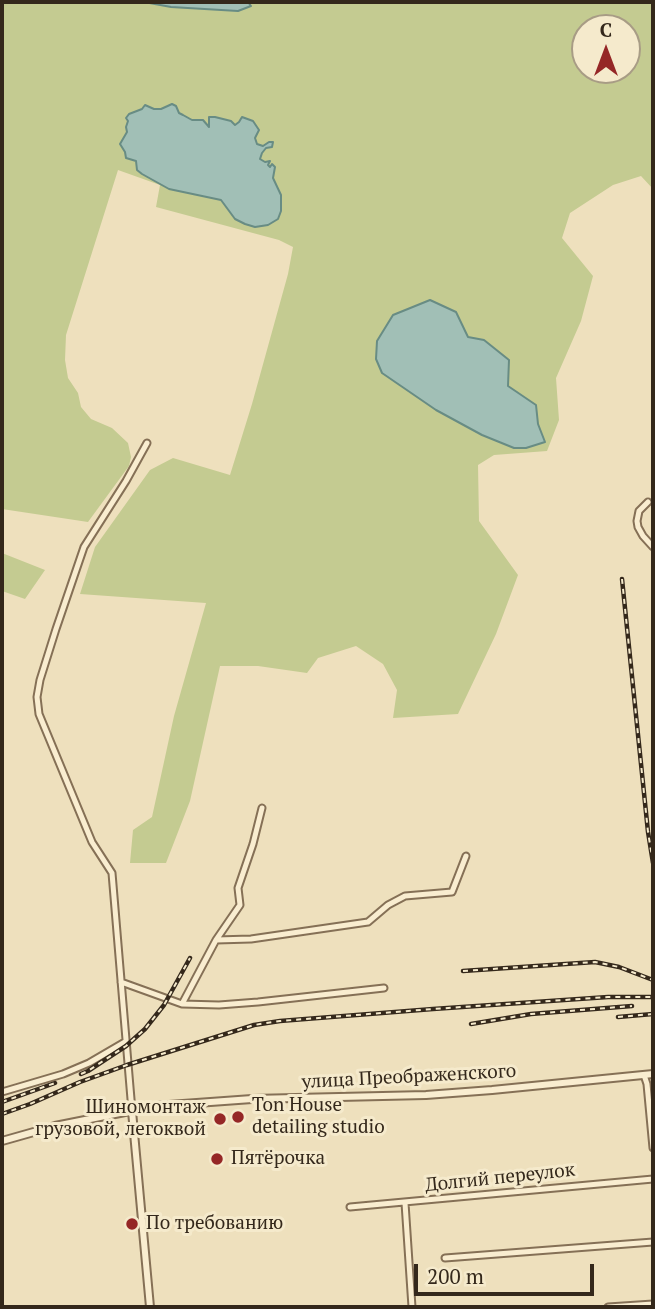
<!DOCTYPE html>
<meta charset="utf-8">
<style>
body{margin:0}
#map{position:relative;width:655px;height:1309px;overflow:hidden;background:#eee0bd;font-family:"PT Serif",serif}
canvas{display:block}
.frame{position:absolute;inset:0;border:4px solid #34281b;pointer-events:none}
.north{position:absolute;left:571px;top:14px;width:70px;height:70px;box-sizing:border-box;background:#f5eacc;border:2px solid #a89c85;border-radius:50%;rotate:0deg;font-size:19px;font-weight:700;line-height:28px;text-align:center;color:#34281b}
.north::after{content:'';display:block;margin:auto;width:24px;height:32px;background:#952726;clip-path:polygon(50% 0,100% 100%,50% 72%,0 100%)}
.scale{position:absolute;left:414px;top:1264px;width:180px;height:32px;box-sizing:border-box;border:4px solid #34281b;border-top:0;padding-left:9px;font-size:21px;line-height:24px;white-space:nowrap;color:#34281b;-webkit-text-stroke:5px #f5eacc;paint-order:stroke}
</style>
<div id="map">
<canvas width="655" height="1309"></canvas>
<div class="frame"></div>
<div class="north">С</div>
<div class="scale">200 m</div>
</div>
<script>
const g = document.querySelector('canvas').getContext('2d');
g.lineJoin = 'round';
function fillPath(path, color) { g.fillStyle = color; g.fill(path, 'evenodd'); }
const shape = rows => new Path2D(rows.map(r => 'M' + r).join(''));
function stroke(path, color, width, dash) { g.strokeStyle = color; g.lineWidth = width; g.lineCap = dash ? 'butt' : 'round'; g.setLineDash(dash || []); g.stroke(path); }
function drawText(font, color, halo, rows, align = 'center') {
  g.font = font + ' "PT Serif",serif'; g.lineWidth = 6; g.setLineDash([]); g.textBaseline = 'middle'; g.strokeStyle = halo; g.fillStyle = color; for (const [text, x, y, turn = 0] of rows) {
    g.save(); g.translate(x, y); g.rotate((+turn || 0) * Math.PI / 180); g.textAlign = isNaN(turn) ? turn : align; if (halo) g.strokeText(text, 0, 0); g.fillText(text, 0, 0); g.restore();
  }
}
fillPath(shape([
 [2,2,144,2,171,7,238,11,251,6,248,2,653,2,653,189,641,176,613,185,570,213,562,238,593,276,581,321,556,378,559,420,547,451,494,455,478,465,479,521,518,575,496,634,458,714,393,718,397,690,383,664,356,646,318,658,307,673,258,666,220,666,190,801,166,863,130,863,133,830,152,817,174,716,206,603,80,594,95,547,150,470,173,458,230,475,252,404,288,274,293,247,279,240,156,207,160,185,118,170,66,335,65,360,68,378,78,393,81,407,91,419,112,428,128,443,131,457,129,466,88,522,2,509],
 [585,28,627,28,627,70,585,70],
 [145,105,154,109,161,109,167,107,192,120,199,119,210,127,215,117,231,121,235,125,239,122,256,134,254,138,257,144,266,148,262,153,260,160,265,162,269,162,268,165,270,167,275,167,273,178,281,195,255,227,245,224,235,219,221,200,185,192,142,174,136,161,125,156,126,152,123,139,127,132,129,114,142,109],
 [430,300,455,312,468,337,484,340,508,386,536,405,538,424,513,448,482,435,436,410,382,373,393,315],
 [2,553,45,570,25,599,2,591]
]), '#c4cb91');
const water = shape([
 [144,2,248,2,251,6,238,11,171,7,144,2],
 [172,104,176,106,179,113,183,115,192,120,203,120,209,127,209,117,215,117,231,121,235,125,239,122,242,117,253,121,259,130,255,138,257,144,263,146,269,142,273,142,272,147,266,148,262,153,260,159,265,162,270,161,268,165,270,167,272,164,275,167,273,178,281,195,281,211,278,219,268,225,255,227,245,224,235,219,221,200,169,189,142,174,137,170,136,161,126,158,125,152,120,144,127,132,126,127,128,121,126,118,129,114,142,109,145,105,154,109,161,109,172,104],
 [430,300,456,312,468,337,484,340,509,360,508,386,536,405,538,424,545,442,526,448,514,448,482,435,436,410,382,373,376,359,377,341,393,315,430,300]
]);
fillPath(water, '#a1bfb6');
stroke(water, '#688c84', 2);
const minor = shape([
 [648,502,639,511,637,521,638,527,643,536,653,547],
 [216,940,240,905,238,888,253,844,262,808],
 [121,982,182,1004,216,940,251,939,368,922,388,905,405,896,452,892,466,856],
 [182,1004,219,1005,258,1002,384,988],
 [644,1075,647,1084,653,1148],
 [2,1092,63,1074,89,1063,125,1042],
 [132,1111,112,873,92,842,39,714,37,697,40,680,56,629,84,547,126,481,147,443],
 [405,1203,412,1307],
 [350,1207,653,1179],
 [445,1258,653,1242],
 [608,1307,653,1304]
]);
const tertiary = shape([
 [132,1111,150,1307],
 [2,1141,55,1126,155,1106,252,1099,426,1095,492,1090,653,1074]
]);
stroke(minor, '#857056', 9);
stroke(tertiary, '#857056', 10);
stroke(minor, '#f9edd0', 5);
stroke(tertiary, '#f9edd0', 6);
const rail = shape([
 [622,579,648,832,653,863],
 [463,971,595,962,619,967,653,980],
 [618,1017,653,1014],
 [471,1024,531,1014,632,1006],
 [81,1074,88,1071,126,1046,145,1029,164,1005,190,958],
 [2,1102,55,1083],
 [2,1114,30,1104,80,1082,127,1065,254,1025,280,1021,433,1009,608,997,653,997]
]);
stroke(rail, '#34281b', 4.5);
stroke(rail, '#f5eacc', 2, [5]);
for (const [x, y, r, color] of [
 [238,1117,7,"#952726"],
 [220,1119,7,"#952726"],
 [217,1159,7,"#952726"],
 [132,1224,7,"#952726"]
]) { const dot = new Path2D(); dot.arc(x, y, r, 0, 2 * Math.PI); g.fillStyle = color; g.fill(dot); stroke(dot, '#f5eacc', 2.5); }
drawText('19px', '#34281b', '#f5eacc', [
 ["улица Преображенского",409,1077,-3],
 ["Долгий переулок",500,1178,-6]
]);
drawText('19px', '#34281b', '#f5eacc', [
 ["Ton House",252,1106],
 ["detailing studio",252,1128],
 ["Шиномонтаж",206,1108,"right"],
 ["грузовой, легоквой",206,1130,"right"],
 ["Пятёрочка",231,1159],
 ["По требованию",146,1224]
], 'left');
</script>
